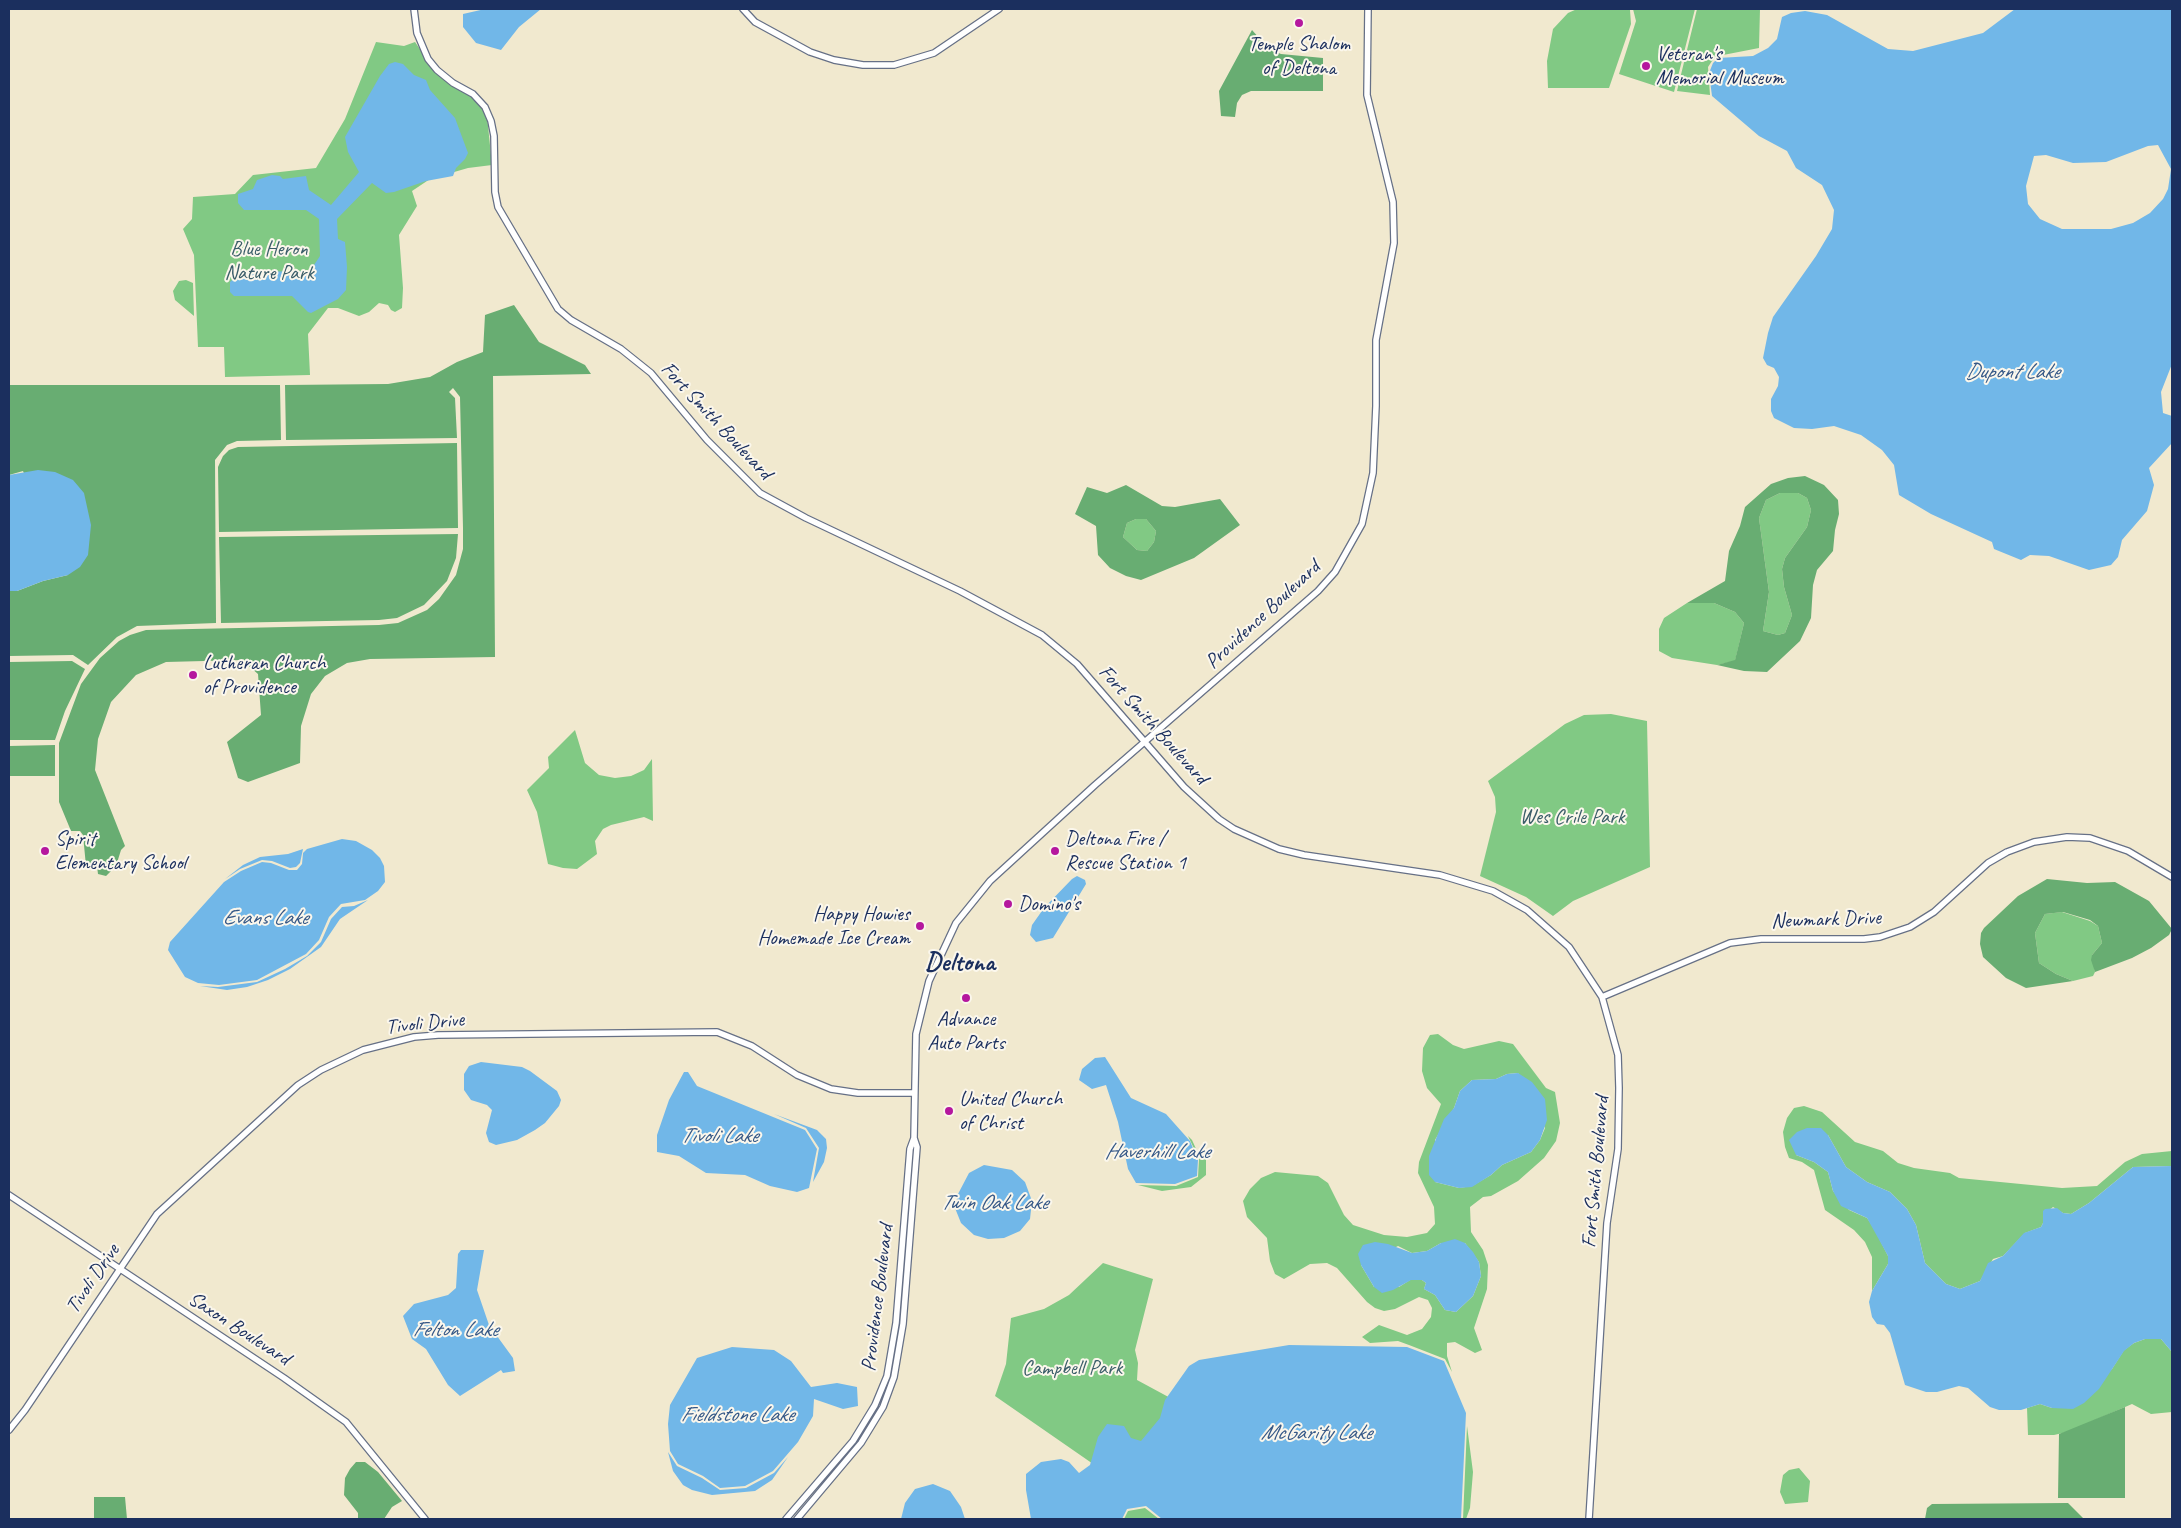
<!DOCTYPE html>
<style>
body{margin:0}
#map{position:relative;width:2181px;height:1528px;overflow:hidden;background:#f1e9cf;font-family:Caveat,sans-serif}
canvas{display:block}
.frame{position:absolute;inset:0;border:10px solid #1b2f5e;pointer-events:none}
</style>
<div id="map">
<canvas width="2181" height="1528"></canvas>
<div class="frame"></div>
</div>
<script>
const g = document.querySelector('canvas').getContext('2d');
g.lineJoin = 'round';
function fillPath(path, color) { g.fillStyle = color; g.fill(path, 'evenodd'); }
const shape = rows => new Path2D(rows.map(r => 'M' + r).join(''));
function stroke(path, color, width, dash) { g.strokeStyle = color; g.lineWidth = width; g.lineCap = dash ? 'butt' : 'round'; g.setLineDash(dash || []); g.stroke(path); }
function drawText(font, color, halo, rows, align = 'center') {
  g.font = font + ' Caveat,sans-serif'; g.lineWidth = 4; g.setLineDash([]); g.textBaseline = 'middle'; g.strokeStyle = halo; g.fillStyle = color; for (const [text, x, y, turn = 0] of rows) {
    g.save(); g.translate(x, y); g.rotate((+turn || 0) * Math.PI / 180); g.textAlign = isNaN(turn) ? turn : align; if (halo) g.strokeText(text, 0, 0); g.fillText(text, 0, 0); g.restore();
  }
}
fillPath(shape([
 [1577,9,1630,10,1631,24,1609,88,1548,88,1547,61,1553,29,1568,13],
 [1633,9,1695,9,1674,92,1619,74,1636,21],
 [1697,9,1760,9,1759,48,1718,56,1712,61,1708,67,1710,95,1677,91],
 [376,42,404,46,415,42,438,75,469,94,481,106,487,116,492,165,468,168,430,179,412,191,417,206,399,235,403,288,402,308,395,312,391,310,388,305,379,303,369,312,359,316,338,308,328,308,308,334,310,375,225,377,224,347,198,347,194,255,183,229,192,219,193,197,235,194,253,175,316,168,345,119],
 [186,280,193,283,194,316,175,300,173,291,179,281],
 [1780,493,1798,493,1807,498,1811,510,1807,527,1785,558,1782,569,1784,587,1792,615,1785,633,1778,635,1763,631,1769,592,1759,518,1766,500],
 [1136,519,1146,519,1156,531,1154,542,1147,551,1137,550,1123,537,1127,523],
 [1687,603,1714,603,1735,612,1744,623,1735,661,1717,665,1672,658,1659,651,1659,629,1664,618],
 [1611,714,1647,721,1650,867,1573,901,1553,916,1526,897,1480,876,1496,812,1495,797,1488,781,1565,724,1584,715],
 [575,730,585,763,599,775,615,778,631,776,644,770,652,759,653,821,644,817,611,825,603,829,595,841,597,854,577,869,563,868,548,864,537,812,527,790,549,768,548,757],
 [2062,912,2090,921,2098,926,2102,943,2092,955,2095,972,2093,976,2073,981,2056,974,2039,963,2035,933,2045,914],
 [1438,1034,1453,1045,1464,1049,1499,1041,1513,1044,1546,1088,1555,1092,1560,1123,1556,1141,1544,1158,1518,1181,1491,1196,1483,1197,1470,1207,1471,1232,1483,1250,1488,1265,1487,1289,1474,1328,1482,1350,1475,1353,1455,1342,1447,1343,1447,1356,1452,1372,1445,1359,1409,1345,1398,1341,1370,1343,1362,1337,1379,1325,1407,1335,1422,1329,1431,1317,1432,1308,1428,1300,1419,1297,1395,1309,1384,1311,1375,1308,1367,1302,1337,1268,1327,1263,1310,1264,1284,1279,1275,1274,1270,1261,1267,1238,1247,1217,1243,1201,1250,1189,1261,1178,1275,1172,1318,1176,1328,1183,1344,1215,1353,1225,1384,1235,1407,1237,1427,1233,1435,1224,1434,1207,1418,1173,1419,1162,1441,1104,1427,1088,1422,1071,1423,1048,1430,1035],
 [1518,1073,1545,1128,1540,1140,1531,1152,1502,1165,1491,1175,1472,1186,1459,1188,1435,1182,1435,1140,1454,1108,1460,1091,1472,1080,1496,1079,1507,1074],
 [1441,1243,1465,1243,1479,1262,1481,1276,1473,1296,1456,1312,1445,1310,1435,1295,1424,1289,1426,1283,1422,1280,1410,1280,1399,1287,1374,1287,1361,1265,1398,1246,1412,1253,1427,1251],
 [1804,1106,1822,1112,1855,1142,1883,1151,1898,1163,1914,1168,1950,1173,1959,1178,2062,1188,2097,1186,2125,1162,2142,1154,2172,1151,2172,1166,2133,1167,2089,1203,2071,1214,2063,1213,2053,1207,2043,1215,2043,1223,2041,1227,2025,1233,2003,1256,1993,1259,1980,1281,1960,1289,1946,1284,1925,1263,1916,1225,1907,1209,1890,1192,1867,1182,1846,1167,1828,1135,1796,1155,1814,1162,1828,1172,1833,1191,1849,1210,1867,1218,1874,1228,1888,1256,1888,1264,1872,1291,1872,1257,1865,1242,1854,1230,1825,1210,1814,1170,1802,1162,1789,1158,1785,1147,1783,1132,1787,1118,1794,1108],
 [1188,1136,1192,1140,1197,1151,1206,1159,1206,1175,1191,1187,1162,1191,1138,1185,1176,1186,1198,1177,1199,1159],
 [1103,1263,1153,1279,1135,1350,1138,1363,1137,1380,1187,1407,1122,1484,995,1396,1006,1364,1011,1318,1044,1309,1069,1295],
 [2145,1339,2161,1339,2172,1352,2172,1412,2151,1414,2132,1404,2067,1432,2054,1435,2028,1435,2027,1408,2040,1404,2052,1408,2112,1369,2124,1350,2134,1343],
 [1467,1426,1473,1472,1470,1508,1466,1519,1463,1519],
 [1799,1468,1810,1481,1808,1502,1785,1504,1780,1492,1783,1475,1789,1470],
 [1145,1508,1159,1519,1124,1519,1128,1511]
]), '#81c984');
fillPath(shape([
 [1252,30,1269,49,1281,54,1323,58,1323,91,1251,91,1242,95,1237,103,1235,117,1221,116,1219,91],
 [514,305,539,342,585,365,591,374,493,376,495,657,370,659,347,663,325,676,311,694,301,726,300,763,248,782,238,778,227,742,261,715,258,674,242,660,166,662,136,675,111,702,98,739,95,770,125,846,121,850,116,866,106,876,98,874,97,866,86,866,83,835,80,831,71,831,59,802,59,743,81,684,100,658,119,641,130,635,146,630,379,625,398,623,427,610,439,599,456,575,463,549,463,528,460,397,453,388,449,392,455,398,457,438,286,440,285,385,388,384,430,377,457,362,483,352,485,315],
 [9,385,280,385,281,440,237,441,227,445,215,460,216,623,137,626,117,637,88,665,73,655,9,656,9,591,17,591,43,581,68,575,23,471,9,475],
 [457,443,458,528,219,532,218,467,223,456,229,450,238,447],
 [1805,476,1824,485,1838,500,1839,514,1835,530,1833,551,1817,570,1813,585,1811,618,1800,641,1767,672,1744,671,1717,665,1735,660,1744,623,1735,612,1714,603,1687,603,1725,581,1729,551,1740,526,1745,507,1771,484,1788,478],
 [1780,493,1798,493,1807,498,1811,510,1807,527,1785,558,1782,569,1784,587,1792,615,1785,633,1778,635,1763,631,1769,592,1759,518,1766,500],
 [1126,485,1162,506,1175,507,1220,499,1240,525,1194,558,1141,580,1126,576,1110,568,1098,555,1096,526,1075,514,1087,487,1107,493],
 [1136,519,1146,519,1156,531,1154,542,1147,551,1137,550,1123,537,1127,523],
 [458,534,456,558,447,581,424,605,397,618,379,620,221,623,219,537],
 [72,661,85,669,65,711,55,740,9,740,9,662],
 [55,745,55,776,9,776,9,746],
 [2047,879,2087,883,2115,882,2149,901,2172,929,2169,935,2151,948,2132,958,2095,972,2091,960,2092,955,2102,943,2098,926,2090,920,2063,912,2045,914,2035,933,2039,963,2056,974,2073,981,2026,988,2006,978,1983,957,1980,944,1981,933,1984,928,2018,896],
 [2125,1407,2125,1498,2058,1498,2059,1434],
 [356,1462,365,1462,378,1472,402,1501,392,1507,384,1519,358,1519,358,1513,344,1495,345,1478,350,1469],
 [94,1497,125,1497,127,1519,94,1519],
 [2068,1503,2084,1519,1925,1519,1927,1508,1932,1504]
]), '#68ad72');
fillPath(shape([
 [485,9,541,9,519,27,501,50,476,43,463,27,463,14],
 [2015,9,2172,9,2172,364,2161,392,2163,413,2172,416,2172,443,2149,468,2154,485,2147,511,2122,540,2118,557,2111,565,2089,570,2049,556,2030,555,2021,560,1994,549,1992,542,1931,514,1899,495,1894,465,1882,450,1861,435,1834,426,1812,429,1794,428,1774,418,1771,411,1771,399,1778,386,1779,377,1774,368,1767,365,1763,358,1768,333,1773,317,1816,256,1832,229,1834,210,1822,185,1796,168,1787,151,1759,136,1712,96,1709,73,1713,63,1718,58,1753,56,1768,48,1777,39,1782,17,1791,13,1805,11,1827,15,1888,49,1913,51,1983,33],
 [2158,145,2171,169,2168,189,2163,199,2150,213,2133,223,2111,229,2062,229,2040,219,2028,204,2026,186,2034,156,2046,155,2073,163,2106,162,2148,146],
 [395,62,403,64,414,75,426,80,430,90,455,118,468,153,465,159,456,168,453,176,426,181,394,192,386,193,372,183,337,219,338,239,345,242,347,267,346,290,338,299,311,313,308,312,292,296,234,296,230,292,230,282,240,272,310,271,320,256,319,219,306,210,244,210,238,203,238,194,253,189,257,180,272,175,280,176,283,179,306,176,309,190,331,205,359,172,348,152,345,137,380,76,389,64],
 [38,470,55,472,73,480,84,493,91,525,88,555,80,567,68,575,43,581,17,591,9,591,9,475],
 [342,839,356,841,372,850,380,858,384,866,385,882,378,891,365,900,341,904,329,917,319,940,306,954,257,980,219,985,198,983,185,977,168,950,170,942,224,882,241,871,262,862,271,863,289,870,297,870,302,864,303,853,307,849],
 [303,849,300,863,296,867,290,868,272,861,262,860,240,869,225,879,243,865,260,857,288,854],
 [1077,876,1085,880,1086,884,1053,938,1036,942,1030,935,1032,925,1044,908,1072,879],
 [368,900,340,919,321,947,290,969,268,980,247,987,227,990,200,986,218,987,257,982,285,969,307,956,321,942,331,919,342,907,354,906],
 [1105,1057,1131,1098,1166,1114,1190,1141,1198,1160,1197,1176,1175,1184,1136,1183,1128,1169,1118,1122,1106,1085,1092,1089,1079,1080,1082,1069,1095,1058],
 [481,1062,522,1067,530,1071,557,1091,561,1100,559,1106,545,1123,535,1130,517,1140,496,1145,489,1142,486,1133,492,1110,487,1105,471,1100,464,1090,464,1074,469,1066],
 [684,1072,688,1072,697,1086,805,1130,817,1149,809,1188,797,1192,770,1186,745,1175,706,1173,679,1156,657,1152,657,1135,669,1100],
 [1518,1073,1532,1082,1545,1099,1547,1120,1540,1140,1531,1152,1502,1165,1491,1175,1472,1187,1459,1188,1435,1182,1429,1175,1429,1156,1444,1119,1454,1108,1460,1091,1472,1080,1496,1079,1507,1074],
 [774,1114,817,1130,826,1139,827,1148,824,1162,813,1182,819,1148,806,1128],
 [1807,1128,1821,1128,1828,1135,1846,1167,1867,1182,1890,1192,1907,1209,1916,1225,1925,1263,1946,1284,1960,1289,1980,1281,1988,1263,2003,1256,2024,1233,2041,1227,2043,1223,2043,1211,2045,1209,2057,1208,2063,1213,2071,1214,2089,1203,2133,1167,2172,1166,2172,1352,2161,1339,2145,1339,2134,1343,2124,1351,2099,1389,2084,1403,2073,1409,2052,1408,2040,1404,2021,1410,1999,1410,1990,1407,1968,1388,1959,1386,1937,1392,1926,1392,1905,1385,1890,1333,1884,1325,1877,1324,1872,1317,1869,1302,1872,1291,1888,1264,1888,1256,1867,1218,1841,1206,1833,1191,1828,1172,1814,1162,1796,1155,1789,1140,1797,1132],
 [984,1165,1012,1170,1025,1182,1032,1201,1030,1219,1020,1231,1004,1238,988,1239,974,1235,961,1223,955,1208,958,1194,969,1173],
 [1455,1239,1465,1243,1473,1252,1479,1262,1481,1276,1473,1296,1456,1312,1445,1310,1435,1295,1424,1289,1426,1283,1422,1280,1411,1280,1393,1290,1382,1293,1374,1287,1361,1265,1358,1254,1363,1245,1375,1242,1388,1244,1412,1253,1427,1251,1441,1243],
 [461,1250,484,1250,477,1290,489,1325,513,1358,515,1371,503,1373,501,1370,460,1396,448,1385,426,1349,412,1339,403,1316,414,1304,448,1295,456,1288,458,1254],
 [1289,1345,1407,1347,1444,1361,1466,1413,1461,1519,1162,1519,1146,1506,1127,1509,1122,1519,1031,1519,1026,1490,1026,1474,1041,1462,1061,1459,1069,1462,1079,1473,1090,1465,1098,1437,1107,1424,1124,1426,1131,1438,1141,1441,1160,1418,1165,1400,1189,1366,1199,1360],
 [732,1347,774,1350,791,1361,811,1387,837,1383,857,1387,858,1406,843,1409,814,1399,813,1416,798,1442,773,1471,745,1486,720,1488,703,1476,678,1464,670,1451,668,1424,670,1405,697,1358],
 [668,1452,677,1466,702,1478,720,1490,746,1488,774,1473,788,1457,772,1480,755,1491,712,1495,692,1490,683,1485,673,1471],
 [933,1484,950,1491,961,1507,965,1519,901,1519,905,1503,915,1489]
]), '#71b7e8');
const secondary = shape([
 [414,9,417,33,428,59,437,70,453,83,473,94,485,107,491,121,494,136,495,192,498,207,558,309,571,320,621,349,651,373,707,440,760,493,806,518,960,591,1042,635,1077,664,1184,787,1219,819,1234,829,1279,849,1304,855,1440,875,1493,891,1527,910,1569,947,1602,997,1618,1055,1619,1088,1618,1149,1607,1223,1589,1519],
 [743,9,755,22,810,52,834,60,863,65,894,65,934,53,999,9],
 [1602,997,1730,943,1761,939,1864,939,1880,937,1910,927,1934,912,1988,863,2007,852,2034,842,2067,837,2090,838,2128,851,2172,877],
 [9,1195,284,1378,346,1422,425,1519],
 [9,1430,25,1410,157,1214,298,1085,321,1070,363,1050,414,1037,438,1035,717,1032,752,1046,797,1075,831,1089,858,1093,914,1093],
 [786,1519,853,1441,875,1405,887,1376,896,1323,910,1149,914,1138],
 [797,1519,861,1443,883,1407,894,1377,903,1324,917,1147,914,1138,916,1034,929,981,956,923,990,881,1095,785,1318,591,1335,572,1362,524,1373,473,1376,406,1376,340,1394,243,1393,202,1367,95,1368,9]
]);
stroke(secondary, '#667086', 8);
stroke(secondary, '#fff', 5.5);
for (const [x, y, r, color] of [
 [1299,23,5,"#b5179e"],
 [1646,66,5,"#b5179e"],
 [193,675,5,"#b5179e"],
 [45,851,5,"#b5179e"],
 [1055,851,5,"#b5179e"],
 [1008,904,5,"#b5179e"],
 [920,926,5,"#b5179e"],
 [966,998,5,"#b5179e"],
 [949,1111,5,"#b5179e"]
]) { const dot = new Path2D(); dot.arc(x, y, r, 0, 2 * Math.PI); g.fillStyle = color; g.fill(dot); stroke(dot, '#fbf7ec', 2); }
drawText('21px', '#1b2f5e', '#fbf7ec', [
 ["Temple Shalom",1299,44,"center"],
 ["of Deltona",1299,68,"center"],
 ["Veteran's",1656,54],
 ["Memorial Museum",1656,78],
 ["Lutheran Church",203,663],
 ["of Providence",203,687],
 ["Spirit",55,839],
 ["Elementary School",55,863],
 ["Deltona Fire /",1065,839],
 ["Rescue Station 1",1065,863],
 ["Domino's",1018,904],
 ["Happy Howies",910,914,"right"],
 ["Homemade Ice Cream",910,938,"right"],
 ["Advance",966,1019,"center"],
 ["Auto Parts",966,1043,"center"],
 ["United Church",959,1099],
 ["of Christ",959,1123]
], 'left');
drawText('21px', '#3a5d69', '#fbf7ec', [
 ["Blue Heron",269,249],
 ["Nature Park",269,273],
 ["Wes Crile Park",1572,817],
 ["Campbell Park",1072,1368]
]);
drawText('21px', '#1b2f5e', '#fbf7ec', [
 ["Fort Smith Boulevard",716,421,47],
 ["Providence Boulevard",1263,615,-43],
 ["Fort Smith Boulevard",1153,725,48],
 ["Newmark Drive",1826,920,-2],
 ["Tivoli Drive",425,1024,-6],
 ["Fort Smith Boulevard",1596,1172,-85],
 ["Tivoli Drive",93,1279,-56],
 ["Providence Boulevard",878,1298,-83],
 ["Saxon Boulevard",239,1329,33]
]);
drawText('italic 22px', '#355887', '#fbf7ec', [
 ["Dupont Lake",2012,372],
 ["Evans Lake",265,918],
 ["Tivoli Lake",719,1136],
 ["Haverhill Lake",1157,1152],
 ["Twin Oak Lake",994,1203],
 ["Felton Lake",455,1330],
 ["Fieldstone Lake",737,1415],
 ["McGarity Lake",1316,1433]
]);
drawText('bold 26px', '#1b2f5e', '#fbf7ec', [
 ["Deltona",960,963]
]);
</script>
